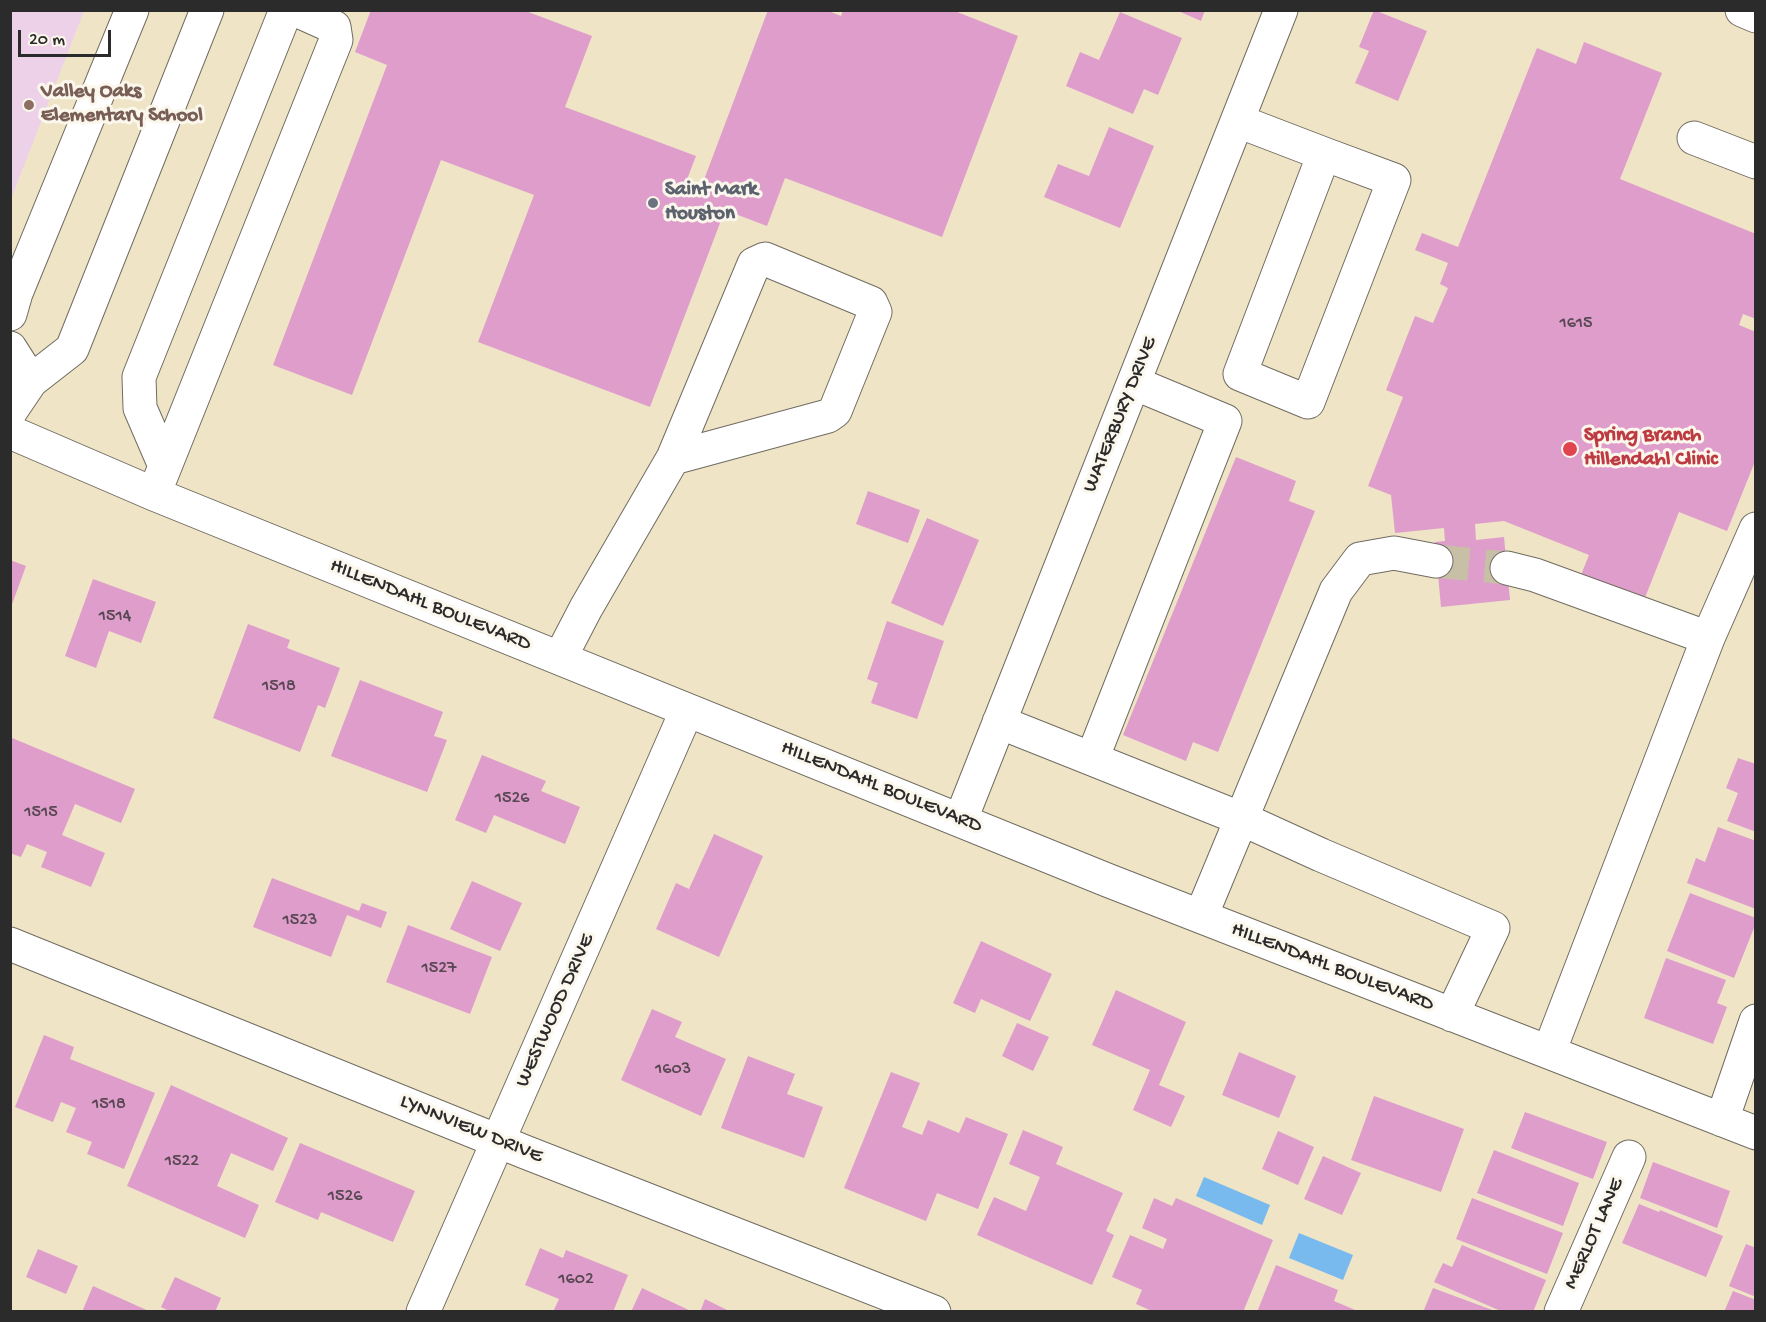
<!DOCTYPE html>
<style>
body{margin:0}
#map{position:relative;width:1766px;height:1322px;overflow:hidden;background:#efe4c6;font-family:"Gochi Hand",sans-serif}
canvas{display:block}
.frame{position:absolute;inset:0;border:12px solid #2b2b2b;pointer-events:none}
.scale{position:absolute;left:18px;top:30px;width:93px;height:27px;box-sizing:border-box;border:3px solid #2b2b2b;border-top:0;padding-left:8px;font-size:18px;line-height:21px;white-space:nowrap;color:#2b2b2b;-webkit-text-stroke:4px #fbf7ec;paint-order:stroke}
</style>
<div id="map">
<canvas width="1766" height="1322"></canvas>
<div class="frame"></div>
<div class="scale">20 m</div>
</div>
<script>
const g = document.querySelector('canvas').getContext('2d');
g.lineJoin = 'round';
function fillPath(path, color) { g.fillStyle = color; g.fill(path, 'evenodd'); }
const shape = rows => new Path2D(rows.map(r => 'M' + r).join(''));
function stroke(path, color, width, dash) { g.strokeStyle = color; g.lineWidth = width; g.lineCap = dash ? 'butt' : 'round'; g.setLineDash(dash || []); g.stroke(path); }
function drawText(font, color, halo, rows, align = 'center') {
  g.font = font + ' "Gochi Hand",sans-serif'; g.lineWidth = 6; g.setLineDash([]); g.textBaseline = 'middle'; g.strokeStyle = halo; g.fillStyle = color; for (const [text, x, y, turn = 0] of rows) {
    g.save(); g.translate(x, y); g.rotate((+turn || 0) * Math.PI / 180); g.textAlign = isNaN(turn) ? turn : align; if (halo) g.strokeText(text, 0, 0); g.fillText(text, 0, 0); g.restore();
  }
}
fillPath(shape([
 [11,10,84,11,11,199,10,11]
]), '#ecd1e9');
fillPath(shape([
 [1204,1177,1270,1205,1262,1225,1196,1196],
 [1299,1233,1353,1255,1343,1280,1289,1258]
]), '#78baee');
fillPath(shape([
 [371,10,523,10,592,36,565,107,696,156,684,187,699,193,768,10,826,10,841,16,843,10,952,10,1018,36,942,237,785,178,767,226,725,210,650,407,478,342,534,195,441,160,352,395,273,365,387,65,355,52],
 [1176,10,1205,10,1201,21],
 [1374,10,1427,31,1398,101,1355,83,1369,51,1359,47],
 [1120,12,1182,38,1158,95,1144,89,1133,114,1066,86,1080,52,1099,60],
 [1584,42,1662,73,1620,179,1756,234,1756,319,1743,314,1739,325,1756,332,1756,459,1727,531,1679,512,1644,600,1581,575,1589,555,1504,521,1475,524,1476,540,1504,537,1510,600,1441,607,1435,542,1445,541,1444,528,1395,533,1391,495,1368,486,1403,397,1386,390,1415,316,1433,323,1448,288,1440,284,1448,263,1415,250,1422,233,1458,247,1537,48,1576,64],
 [1109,127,1154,146,1120,228,1044,197,1058,164,1089,176],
 [1236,457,1296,481,1289,501,1315,511,1218,752,1193,742,1186,761,1123,735],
 [868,491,920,510,908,543,856,524],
 [927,518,979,540,943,626,891,603],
 [10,560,26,566,11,607,10,607],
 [93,579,156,602,141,643,109,631,96,668,65,656],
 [887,621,944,641,917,719,871,703,878,683,867,679],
 [248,624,290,640,287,648,340,668,325,708,318,705,300,752,213,718],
 [360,680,443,712,434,736,447,740,427,792,331,756],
 [12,738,135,789,121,823,75,804,62,835,105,853,91,887,41,867,47,852,27,844,21,857,10,853],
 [482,755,546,781,541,791,580,807,565,844,494,815,486,833,455,820],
 [1738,758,1756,764,1756,832,1727,821,1738,793,1726,788],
 [1718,827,1756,841,1756,909,1687,883,1696,858,1705,862],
 [714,834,763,856,719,957,656,929,676,883,689,889],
 [272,878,359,911,362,903,387,912,381,928,347,915,331,957,253,927],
 [472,881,522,903,500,951,450,929],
 [1690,893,1756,918,1756,923,1734,978,1667,951],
 [408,925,492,957,470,1014,386,982],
 [981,941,1052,974,1030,1021,981,999,975,1013,953,1003],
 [1666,958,1726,980,1717,1003,1727,1007,1713,1044,1644,1018],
 [1116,990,1186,1022,1159,1085,1185,1096,1171,1127,1133,1110,1150,1070,1092,1045],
 [652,1009,682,1022,675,1037,726,1059,701,1116,621,1080],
 [1017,1023,1049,1037,1033,1071,1002,1056],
 [44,1035,74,1047,70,1059,155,1093,124,1169,87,1154,92,1142,66,1132,76,1108,61,1102,53,1122,15,1107],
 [1239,1052,1296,1076,1279,1118,1222,1095],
 [748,1056,795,1074,787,1094,823,1107,804,1158,721,1128],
 [891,1072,920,1083,902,1127,922,1135,928,1120,959,1133,966,1117,1008,1134,978,1209,937,1193,926,1221,844,1188],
 [171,1085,288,1138,273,1171,231,1153,217,1186,259,1205,245,1238,127,1186],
 [1374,1096,1464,1129,1441,1192,1351,1160],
 [1525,1112,1607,1142,1593,1179,1511,1148],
 [1023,1130,1063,1147,1056,1164,1123,1193,1106,1231,1114,1235,1092,1285,977,1235,994,1197,1026,1211,1040,1177,1009,1164],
 [1278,1131,1314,1147,1298,1185,1262,1169],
 [300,1143,415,1191,393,1242,321,1212,318,1220,275,1202],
 [1494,1150,1579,1183,1563,1226,1477,1193],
 [1323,1156,1361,1173,1342,1215,1304,1199],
 [1653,1162,1730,1191,1717,1228,1640,1198],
 [1154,1198,1172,1206,1176,1198,1273,1240,1243,1312,1154,1312,1136,1304,1142,1290,1112,1277,1130,1235,1163,1249,1167,1239,1142,1228],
 [1472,1198,1563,1233,1547,1274,1456,1239],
 [1639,1204,1659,1212,1660,1210,1723,1236,1706,1277,1622,1243],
 [1746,1244,1756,1248,1756,1297,1729,1286],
 [1462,1245,1546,1280,1533,1312,1503,1312,1434,1282,1443,1263,1452,1267],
 [540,1248,563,1258,566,1250,628,1275,613,1312,553,1312,559,1299,525,1285],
 [38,1249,78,1266,66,1294,26,1277],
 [1276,1265,1338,1290,1334,1301,1360,1312,1257,1312],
 [175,1277,221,1298,215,1312,171,1312,161,1307],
 [93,1286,151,1312,82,1312],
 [642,1288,693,1312,631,1312],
 [1433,1288,1495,1311,1495,1312,1423,1312],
 [1733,1291,1756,1300,1756,1312,1724,1312],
 [705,1299,731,1312,700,1312]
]), '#df9dcb');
stroke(shape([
 [1436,561,1507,568]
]), '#c8bfa7', 33, [33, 16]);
const minor = shape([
 [1742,10,1756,16],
 [1238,121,1324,154,1394,180,1308,402,1240,374,1324,154],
 [1694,138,1756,162],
 [10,314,16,293,132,10],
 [10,348,31,381],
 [1134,383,1225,421,1092,759,1242,819,1321,855,1493,928,1452,1015],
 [10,412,31,381,72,349,207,10],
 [10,432,154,494,1107,880,1756,1133],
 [165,466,140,408,139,377,286,10],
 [154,494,336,40,334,27,296,10],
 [1507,568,1535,575,1708,638],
 [560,658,586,608,673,458,754,264,765,259,871,303,875,312,835,411,828,416,673,458],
 [999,722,1092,759],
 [961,819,1281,10],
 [1201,916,1336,591,1360,559,1394,553,1436,561],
 [10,944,525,1152,934,1312],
 [1549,1052,1708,638,1756,529],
 [1722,1120,1756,1021],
 [423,1312,687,710],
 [1561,1312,1629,1157]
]);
stroke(minor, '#706c61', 35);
stroke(minor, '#fff', 33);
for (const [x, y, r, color] of [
 [29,105,6,"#8d6e63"],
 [653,203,6,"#6b7280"],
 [1570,449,8,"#e0444e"]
]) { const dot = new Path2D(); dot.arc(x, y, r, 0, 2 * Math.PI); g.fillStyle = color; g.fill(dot); stroke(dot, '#fbf7ec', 2); }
drawText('18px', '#584853', null, [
 ["1615",1576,324],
 ["1514",115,617],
 ["1518",279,687],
 ["1526",512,799],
 ["1515",41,813],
 ["1523",300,921],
 ["1527",439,969],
 ["1603",673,1070],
 ["1518",109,1105],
 ["1522",182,1162],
 ["1526",345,1197],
 ["1602",576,1280]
]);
drawText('bold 21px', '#785e54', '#fbf7ec', [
 ["Valley Oaks",41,93],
 ["Elementary School",41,117]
], 'left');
drawText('bold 21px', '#5b616d', '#fbf7ec', [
 ["Saint Mark",665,191],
 ["Houston",665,215]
], 'left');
drawText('21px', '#2b2b2b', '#fbf7ec', [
 ["WATERBURY DRIVE",1121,415,-68],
 ["HILLENDAHL BOULEVARD",430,606,22],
 ["HILLENDAHL BOULEVARD",881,788,22],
 ["HILLENDAHL BOULEVARD",1332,968,21],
 ["WESTWOOD DRIVE",556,1011,-66],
 ["LYNNVIEW DRIVE",471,1130,22],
 ["MERLOT LANE",1595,1234,-66]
]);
drawText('bold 21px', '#be3a42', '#fbf7ec', [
 ["Spring Branch",1584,437],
 ["Hillendahl Clinic",1584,461]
], 'left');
</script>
